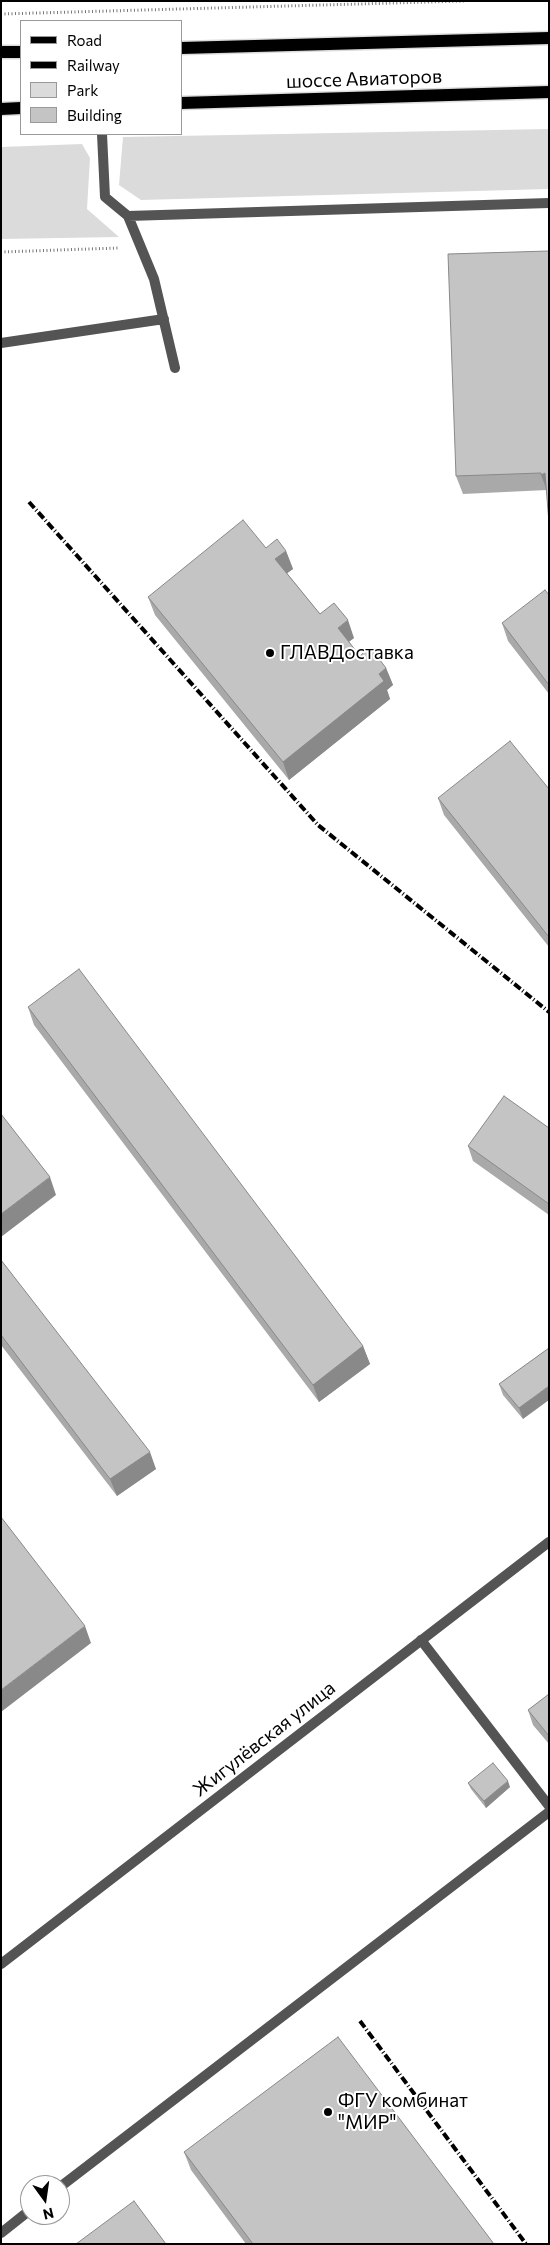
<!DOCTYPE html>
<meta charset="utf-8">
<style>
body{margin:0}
#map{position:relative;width:550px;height:2245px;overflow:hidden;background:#fff;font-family:Commissioner,sans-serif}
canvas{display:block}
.frame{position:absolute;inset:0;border:2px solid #000;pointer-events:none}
.legend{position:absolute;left:20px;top:20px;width:162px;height:115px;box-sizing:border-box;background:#fff;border:1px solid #999;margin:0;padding:6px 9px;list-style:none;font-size:15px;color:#000}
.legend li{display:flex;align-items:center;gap:10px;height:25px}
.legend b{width:25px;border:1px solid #999}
.north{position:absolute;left:20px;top:2175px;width:50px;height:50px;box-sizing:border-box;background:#fff;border:1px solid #999;border-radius:50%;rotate:166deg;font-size:14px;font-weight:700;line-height:20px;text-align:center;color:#000}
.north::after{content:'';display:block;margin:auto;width:18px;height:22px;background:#000;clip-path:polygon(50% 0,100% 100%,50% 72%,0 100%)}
</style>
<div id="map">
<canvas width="550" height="2245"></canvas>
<div class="frame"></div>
<ul class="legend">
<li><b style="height:6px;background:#000"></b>Road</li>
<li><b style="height:6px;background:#000"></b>Railway</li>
<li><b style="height:14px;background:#dbdbdb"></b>Park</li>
<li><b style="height:14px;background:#c4c4c4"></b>Building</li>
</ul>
<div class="north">N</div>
</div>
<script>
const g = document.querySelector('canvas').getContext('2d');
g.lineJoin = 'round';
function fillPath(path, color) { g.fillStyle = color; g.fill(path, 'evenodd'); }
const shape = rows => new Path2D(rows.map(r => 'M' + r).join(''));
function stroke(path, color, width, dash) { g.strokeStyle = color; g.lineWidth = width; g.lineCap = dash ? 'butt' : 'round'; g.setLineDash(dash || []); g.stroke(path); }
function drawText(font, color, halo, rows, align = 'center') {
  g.font = font + ' Commissioner,sans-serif'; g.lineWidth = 4; g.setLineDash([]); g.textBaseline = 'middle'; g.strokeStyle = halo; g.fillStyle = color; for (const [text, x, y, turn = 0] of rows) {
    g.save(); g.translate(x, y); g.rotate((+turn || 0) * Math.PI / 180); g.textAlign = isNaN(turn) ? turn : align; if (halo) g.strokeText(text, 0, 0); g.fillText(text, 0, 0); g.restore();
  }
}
fillPath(shape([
 [549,129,549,189,141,200,119,185,123,137],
 [82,144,90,158,87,209,119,237,1,239,1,147]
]), '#dbdbdb');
const primary = shape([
 [181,48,549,38],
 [1,52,21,52],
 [181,103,549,92],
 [1,109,21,108]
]);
stroke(primary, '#dbdbdb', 15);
stroke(shape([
 [1,14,465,1],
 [1,252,118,248]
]), '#767676', 3, [1, 2.5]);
stroke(shape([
 [102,134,105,197,128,216,549,203],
 [128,216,154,279,175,368],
 [1,343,164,319],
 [421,1640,549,1806],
 [60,2187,549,1812],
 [1,2233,30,2210]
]), '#545454', 10);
stroke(shape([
 [1,1964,549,1542]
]), '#545454', 10);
stroke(primary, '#000', 12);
stroke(shape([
 [29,502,318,825,549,1012],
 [360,2021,526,2244]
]), '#000', 4, [8, 2.5, 1, 2.5]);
fillPath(shape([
 [549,251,547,490,463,494,456,476],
 [266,548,286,551,293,569,287,573,320,614,354,638,349,642,360,656,386,668,393,685,387,690,390,699,289,780,155,615,148,597],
 [549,595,549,694,508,641,502,623],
 [549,789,549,947,444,815,438,798],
 [28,1007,363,1346,370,1364,319,1402,34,1025],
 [549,1128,549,1215,473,1161,468,1146],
 [1,1260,156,1469,117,1496,1,1345],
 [549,1348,523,1419,503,1395,499,1384],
 [549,1694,549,1744,533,1725,528,1710],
 [468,1783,510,1787,486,1808,471,1789],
 [184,2152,494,2244,246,2244,191,2170]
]), '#a9a9a9');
fillPath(shape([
 [545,473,548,493,541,475],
 [286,551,293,569,282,577,275,559],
 [348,620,354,638,344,645,338,628],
 [386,668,393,685,387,690,390,699,289,780,283,762],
 [50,1177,56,1195,1,1237,1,1214],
 [363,1346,370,1364,319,1402,313,1385],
 [549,1386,549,1400,523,1419,519,1408],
 [150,1452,156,1469,117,1496,110,1479],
 [85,1626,91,1643,1,1712,1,1690],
 [508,1781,510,1787,486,1808,484,1801]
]), '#898989');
const building = shape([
 [549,251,549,523,545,473,541,475,541,473,456,476,448,254,549,251],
 [243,520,266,548,277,539,286,551,275,559,320,614,334,603,348,620,338,628,360,656,370,647,386,668,379,674,384,681,283,762,148,597,243,520],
 [545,590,549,595,549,685,502,623,545,590],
 [510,741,549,789,549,937,438,798,510,741],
 [79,969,363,1346,313,1385,28,1007,79,969],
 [504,1096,549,1128,549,1204,468,1146,504,1096],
 [1,1114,50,1177,1,1214,1,1114],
 [1,1260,150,1452,110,1479,1,1335,1,1260],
 [549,1348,549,1386,519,1408,499,1384,549,1348],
 [1,1517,85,1626,1,1690,1,1517],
 [549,1694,549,1736,528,1710,549,1694],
 [493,1763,508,1781,484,1801,468,1783,493,1763],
 [338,2037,494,2244,253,2244,184,2152,338,2037],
 [134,2201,166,2244,76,2244,134,2201]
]);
fillPath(building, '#c4c4c4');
stroke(building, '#898989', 1);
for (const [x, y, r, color] of [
 [270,653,5,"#000"],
 [328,2112,5,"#000"]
]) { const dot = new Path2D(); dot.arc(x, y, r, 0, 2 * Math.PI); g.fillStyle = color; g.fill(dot); stroke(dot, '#fff', 2); }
drawText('19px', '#000', '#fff', [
 ["шоссе Авиаторов",364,79,-2],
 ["Жигулёвская улица",264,1739,-38]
]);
drawText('19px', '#000', '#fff', [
 ["ГЛАВДоставка",280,653],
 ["ФГУ комбинат",338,2101],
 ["\"МИР\"",338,2123]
], 'left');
</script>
